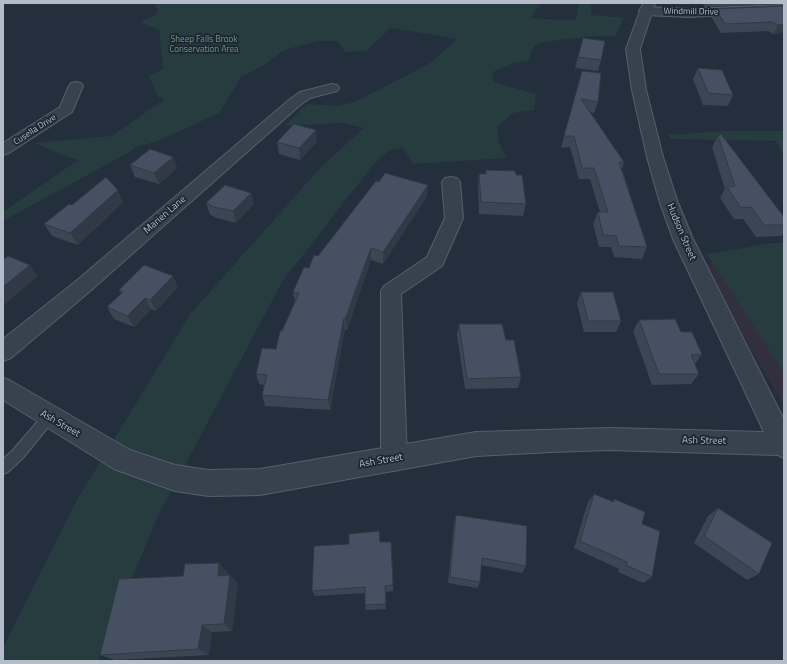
<!DOCTYPE html>
<style>
body{margin:0}
#map{position:relative;width:787px;height:664px;overflow:hidden;background:#242f3e;font-family:"Titillium Web",sans-serif}
canvas{display:block}
.frame{position:absolute;inset:0;border:4px solid #b4bcc9;pointer-events:none}
</style>
<div id="map">
<canvas width="787" height="664"></canvas>
<div class="frame"></div>
</div>
<script>
const g = document.querySelector('canvas').getContext('2d');
g.lineJoin = 'round';
function fillPath(path, color) { g.fillStyle = color; g.fill(path, 'evenodd'); }
const shape = rows => new Path2D(rows.map(r => 'M' + r).join(''));
function stroke(path, color, width, dash) { g.strokeStyle = color; g.lineWidth = width; g.lineCap = dash ? 'butt' : 'round'; g.setLineDash(dash || []); g.stroke(path); }
function drawText(font, color, halo, rows, align = 'center') {
  g.font = font + ' "Titillium Web",sans-serif'; g.lineWidth = 3.5; g.setLineDash([]); g.textBaseline = 'middle'; g.strokeStyle = halo; g.fillStyle = color; for (const [text, x, y, turn = 0] of rows) {
    g.save(); g.translate(x, y); g.rotate((+turn || 0) * Math.PI / 180); g.textAlign = isNaN(turn) ? turn : align; if (halo) g.strokeText(text, 0, 0); g.fillText(text, 0, 0); g.restore();
  }
}
fillPath(shape([
 [784,244,784,406,703,265]
]), '#32303f');
fillPath(shape([
 [154,3,542,3,530,18,563,20,576,20,579,3,591,4,591,15,624,18,615,36,594,36,543,42,534,46,528,61,513,63,493,72,493,82,536,94,534,110,513,113,497,127,498,141,507,158,414,164,403,148,390,150,373,165,282,282,156,520,98,661,3,661,3,648,77,500,191,313,321,167,364,128,343,123,284,126,307,104,336,106,355,102,429,64,457,39,391,28,366,51,345,52,337,41,318,41,284,50,266,64,242,76,219,113,158,141,136,147,126,154,3,221,3,212,78,160,57,153,35,143,112,136,165,99,158,97,149,76,163,69,159,30,140,22,157,14,157,8],
 [724,131,784,131,784,156,776,141,671,139,668,135],
 [772,243,784,243,784,373,707,254]
]), '#263c3f');
const service = shape([
 [49,412,53,413,55,417,53,421,22,459,8,472,3,474,3,459,12,451,45,413,49,412]
]);
const minor = shape([
 [784,5,784,13,688,17,645,15,641,14,639,11,641,8,645,7,688,9,784,5],
 [76,82,81,83,83,86,72,112,9,153,3,155,3,143,60,107,69,86,71,83,76,82],
 [332,84,337,85,339,88,337,91,310,98,299,106,89,292,11,358,3,361,3,339,75,282,289,100,300,92,332,84],
 [451,177,457,178,460,182,463,218,442,266,401,294,407,459,403,468,394,471,385,468,381,459,381,291,384,286,427,257,445,218,442,182,445,178,451,177]
]);
const tertiary = shape([
 [643,3,655,3,640,49,646,90,663,157,678,203,693,239,784,420,784,458,778,455,609,450,551,452,476,456,260,495,208,496,175,491,114,469,3,400,3,378,11,381,130,450,175,465,208,470,260,469,476,432,609,428,764,432,673,239,660,203,647,157,632,90,626,49,643,3]
]);
stroke(service, '#565f6c', 2);
stroke(minor, '#565f6c', 2);
stroke(tertiary, '#565f6c', 2);
fillPath(service, '#38414e');
fillPath(minor, '#38414e');
fillPath(tertiary, '#38414e');
fillPath(shape([
 [702,3,784,3,784,4,705,7],
 [784,6,784,32,774,34,768,31,721,33,712,18,715,9],
 [583,38,601,60,598,71,575,68],
 [698,68,733,95,728,106,703,105,693,79],
 [582,71,598,102,594,113,590,112,624,162,622,169,647,247,642,259,614,257,611,247,599,247,593,224,598,212,600,212,590,179,579,179,570,147,561,148],
 [718,136,784,217,784,232,781,236,756,237,743,219,734,219,720,198,725,189,712,147],
 [277,142,317,142,300,160,279,154],
 [173,157,177,168,159,184,135,177,130,165],
 [486,170,516,175,526,204,523,216,479,214,478,185,479,174,485,174],
 [251,193,254,204,236,223,214,217,213,216,210,215,206,203],
 [427,196,383,264,371,260,347,330,345,329,330,410,265,406,262,395,264,385,259,384,256,374,276,349,282,331,295,302,293,292,309,268,318,256],
 [123,202,78,245,52,236,44,224,72,205],
 [178,287,156,311,151,309,134,327,114,319,107,307,121,294,119,290],
 [581,292,621,321,616,332,584,332,577,303],
 [639,320,681,332,702,354,695,364,699,374,691,384,652,385,633,331],
 [459,324,521,377,518,388,465,389,457,335],
 [594,494,612,502,614,499,642,524,652,577,643,583,618,572,619,569,574,548,588,502],
 [718,508,759,574,747,580,694,543,708,516],
 [456,515,526,566,522,573,481,565,480,582,477,588,448,583,454,523],
 [380,542,393,585,393,591,385,592,386,609,366,610,365,605,365,593,315,596,312,591],
 [228,573,227,575,238,584,232,631,212,632,209,655,115,660,100,655,183,576]
]), '#3b4654');
fillPath(shape([
 [784,24,784,32,774,34,778,25],
 [316,130,317,142,300,160,299,148],
 [173,157,177,168,159,184,154,173],
 [428,185,427,196,383,264,383,252],
 [118,190,123,202,78,245,70,233],
 [251,193,254,204,236,223,233,211],
 [371,248,371,260,347,330,345,319],
 [30,265,38,276,3,306,3,287],
 [173,276,178,287,156,311,150,300],
 [145,298,151,309,134,327,127,316],
 [344,318,345,329,330,410,328,400],
 [219,563,228,573,226,585,218,576],
 [230,575,238,584,232,631,224,624],
 [202,625,212,632,209,655,198,649]
]), '#303945');
const building = shape([
 [784,6,784,24,778,25,772,22,725,24,715,9,784,6],
 [583,38,605,41,601,60,578,57,583,38],
 [698,68,722,70,733,95,708,93,698,68],
 [582,71,601,73,598,102,581,99,624,162,619,162,647,247,619,246,616,236,603,235,598,212,608,212,594,168,582,168,574,136,564,136,582,71],
 [294,124,316,130,299,148,277,142,294,124],
 [721,134,784,217,784,225,764,225,751,207,741,208,727,187,735,186,718,136,721,134],
 [150,149,173,157,154,173,130,165,150,149],
 [486,170,515,171,516,175,522,175,526,204,481,202,479,174,486,174,486,170],
 [385,173,428,185,383,252,371,248,345,319,344,318,328,400,262,395,267,375,256,374,262,348,276,349,280,331,282,331,299,293,293,292,304,267,309,268,314,255,318,256,376,181,379,182,385,173],
 [106,177,118,190,70,233,44,224,69,204,72,205,106,177],
 [225,185,251,193,233,211,210,206,211,205,206,203,225,185],
 [8,256,30,265,3,287,3,260,8,256],
 [144,265,173,276,150,300,145,298,127,316,107,307,123,292,119,290,144,265],
 [581,292,613,292,621,321,588,321,581,292],
 [675,319,681,332,692,332,702,354,691,355,699,374,659,374,639,320,675,319],
 [459,324,502,324,506,340,514,340,521,377,467,379,459,324],
 [594,494,614,502,614,499,645,512,642,524,660,531,652,577,626,565,627,562,580,541,594,494],
 [718,508,772,543,759,574,704,536,718,508],
 [456,515,527,526,526,566,482,558,480,582,450,577,456,515],
 [379,531,380,542,391,542,393,585,385,586,386,604,365,605,365,587,312,591,314,546,349,544,349,534,379,531],
 [219,563,218,576,230,575,224,624,202,625,198,649,100,655,119,579,183,576,185,564,219,563]
]);
fillPath(building, '#455162');
stroke(building, '#303945', 1);
drawText('9px', '#b4bcc9', '#1d2633', [
 ["Windmill Drive",691,12,1],
 ["Cusella Drive",35,130,-33]
]);
drawText('9px', '#6b9a76', '#1d2633', [
 ["Sheep Falls Brook",204,40],
 ["Conservation Area",204,50]
]);
drawText('10px', '#b4bcc9', '#1d2633', [
 ["Marien Lane",165,215,-41],
 ["Hudson Street",681,232,67],
 ["Ash Street",60,424,30],
 ["Ash Street",704,441,1],
 ["Ash Street",381,461,-10]
]);
</script>
